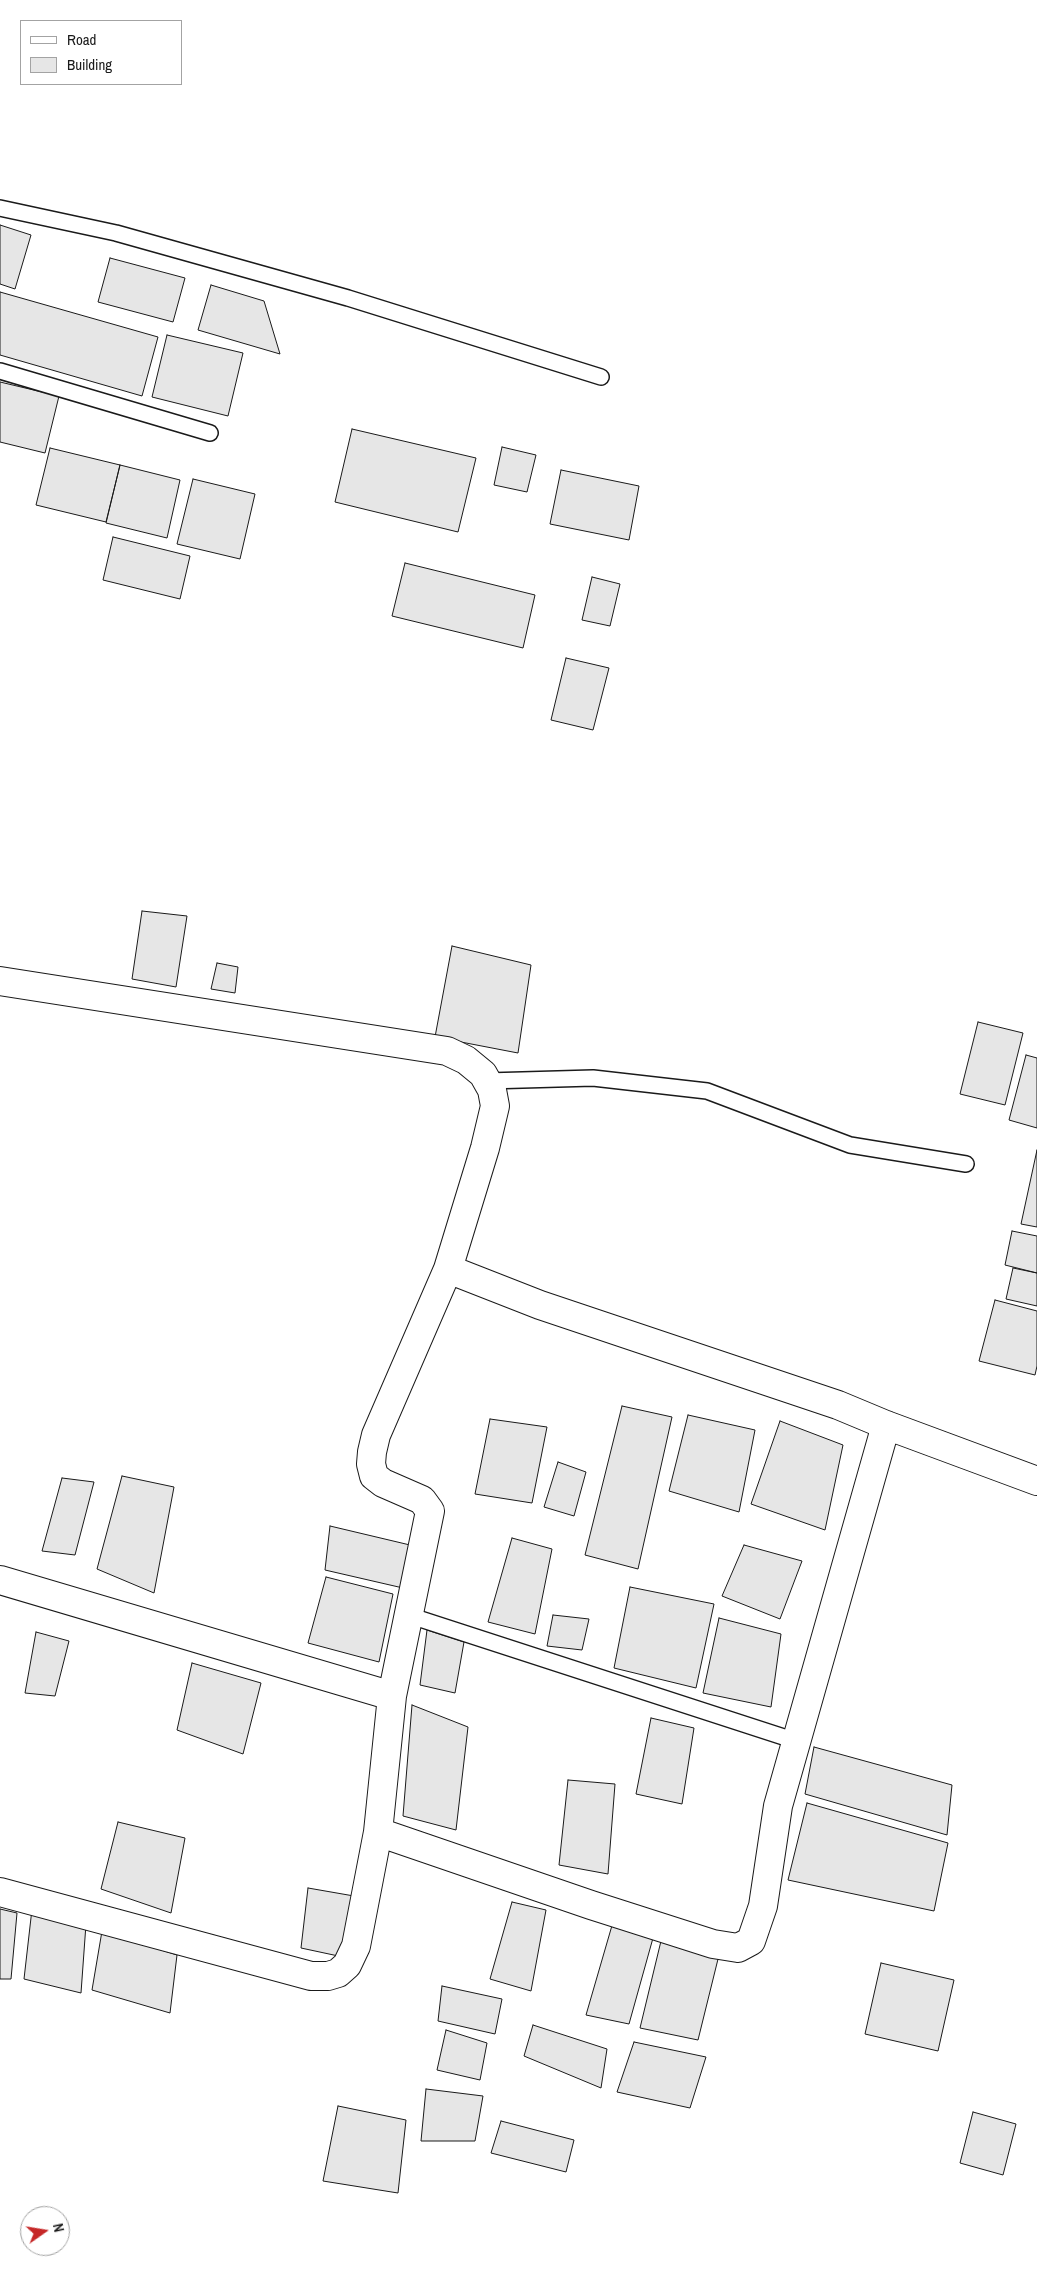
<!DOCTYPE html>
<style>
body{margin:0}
#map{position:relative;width:1037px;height:2276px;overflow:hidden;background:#fff;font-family:"Archivo Narrow",sans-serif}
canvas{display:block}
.legend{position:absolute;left:20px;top:20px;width:162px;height:65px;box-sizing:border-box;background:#fff;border:1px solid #a3a3a3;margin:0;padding:6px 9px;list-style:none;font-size:15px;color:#1a1a1a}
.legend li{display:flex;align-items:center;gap:10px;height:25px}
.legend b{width:25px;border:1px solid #a3a3a3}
.north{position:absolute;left:20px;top:2206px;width:50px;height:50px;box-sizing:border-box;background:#fff;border:1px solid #a3a3a3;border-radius:50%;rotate:77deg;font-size:14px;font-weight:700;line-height:20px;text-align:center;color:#1a1a1a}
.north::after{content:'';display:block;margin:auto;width:18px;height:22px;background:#c62828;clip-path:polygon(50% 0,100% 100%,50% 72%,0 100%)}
</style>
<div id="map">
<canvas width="1037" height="2276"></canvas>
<ul class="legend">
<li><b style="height:6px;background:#fff"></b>Road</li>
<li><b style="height:14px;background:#e6e6e6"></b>Building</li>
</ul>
<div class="north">N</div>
</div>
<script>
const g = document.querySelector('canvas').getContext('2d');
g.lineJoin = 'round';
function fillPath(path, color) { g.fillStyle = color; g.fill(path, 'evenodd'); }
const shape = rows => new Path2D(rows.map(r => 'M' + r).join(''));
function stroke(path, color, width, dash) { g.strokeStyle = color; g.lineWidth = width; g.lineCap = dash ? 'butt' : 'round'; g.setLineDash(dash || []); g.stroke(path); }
const building = shape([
 [0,225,31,235,15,289,0,284,0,225],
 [110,258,185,278,173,322,98,302,110,258],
 [211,285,264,301,280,354,198,330,211,285],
 [0,292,158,337,142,396,0,355,0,292],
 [167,335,243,353,228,416,152,397,167,335],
 [0,382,59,396,45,453,0,442,0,382],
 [352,429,476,458,458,532,335,502,352,429],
 [502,447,536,455,527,492,494,485,502,447],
 [50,448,120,465,106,522,36,505,50,448],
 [120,465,180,480,167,538,106,523,120,465],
 [561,470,639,486,629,540,550,524,561,470],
 [193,479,255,494,240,559,177,544,193,479],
 [113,537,190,556,180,599,103,580,113,537],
 [405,563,535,595,523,648,392,616,405,563],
 [592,577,620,584,610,626,582,620,592,577],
 [566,658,609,668,593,730,551,720,566,658],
 [142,911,187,916,176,987,132,979,142,911],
 [452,946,531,965,518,1053,435,1037,452,946],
 [217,963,238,967,235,993,211,989,217,963],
 [978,1022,1023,1033,1005,1105,960,1094,978,1022],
 [1026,1055,1037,1058,1037,1128,1009,1120,1026,1055],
 [1037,1150,1037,1227,1021,1224,1037,1150],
 [1012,1231,1037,1236,1037,1273,1005,1265,1012,1231],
 [1013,1268,1037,1273,1037,1306,1006,1299,1013,1268],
 [995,1300,1037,1311,1037,1366,1035,1375,979,1361,995,1300],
 [622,1406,672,1417,638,1569,585,1555,622,1406],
 [688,1415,755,1430,739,1512,669,1491,688,1415],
 [490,1419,547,1427,532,1503,475,1494,490,1419],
 [780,1421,843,1445,825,1530,751,1504,780,1421],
 [558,1462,586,1472,574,1516,544,1507,558,1462],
 [122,1476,174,1487,154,1593,97,1569,122,1476],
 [62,1478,94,1482,75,1555,42,1551,62,1478],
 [330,1526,410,1545,403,1588,325,1570,330,1526],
 [512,1538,552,1549,535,1634,488,1622,512,1538],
 [744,1545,802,1561,780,1619,722,1596,744,1545],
 [326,1577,393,1594,379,1662,308,1643,326,1577],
 [630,1587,714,1604,696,1688,614,1668,630,1587],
 [553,1615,589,1619,582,1650,547,1646,553,1615],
 [719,1618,781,1634,771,1707,703,1693,719,1618],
 [427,1630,464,1642,455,1693,420,1685,427,1630],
 [36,1632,69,1641,55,1696,25,1693,36,1632],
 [192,1663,261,1683,243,1754,177,1730,192,1663],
 [412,1705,468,1727,456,1830,403,1816,412,1705],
 [651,1718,694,1728,682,1804,636,1794,651,1718],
 [814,1747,952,1785,947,1835,805,1794,814,1747],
 [568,1780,615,1784,608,1874,559,1865,568,1780],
 [807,1803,948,1843,934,1911,788,1880,807,1803],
 [118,1822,185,1838,171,1913,101,1889,118,1822],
 [308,1888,354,1896,343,1957,301,1948,308,1888],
 [512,1902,546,1910,531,1991,490,1979,512,1902],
 [0,1909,17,1913,11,1979,0,1979,0,1909],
 [32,1909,86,1924,81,1993,24,1979,32,1909],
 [613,1922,653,1938,629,2024,586,2015,613,1922],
 [102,1931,177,1955,170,2013,92,1990,102,1931],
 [661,1941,719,1955,698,2040,640,2028,661,1941],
 [881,1963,954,1980,938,2051,865,2034,881,1963],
 [442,1986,502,1999,495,2034,438,2021,442,1986],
 [533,2025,607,2049,601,2088,524,2056,533,2025],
 [446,2030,487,2043,480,2080,437,2070,446,2030],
 [634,2042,706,2057,690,2108,617,2092,634,2042],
 [426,2089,483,2096,475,2141,421,2141,426,2089],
 [338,2106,406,2120,398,2193,323,2181,338,2106],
 [973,2112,1016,2124,1003,2175,960,2163,973,2112],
 [501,2121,574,2140,566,2172,491,2153,501,2121]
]);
fillPath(building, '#e6e6e6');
stroke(building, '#1a1a1a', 1);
const lane = shape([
 [0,208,116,233,348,298,601,377],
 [0,371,210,433],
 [487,1081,593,1078,707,1091,850,1145,966,1164],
 [408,1615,796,1741]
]);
const street = shape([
 [0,981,447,1051,466,1060,483,1074,492,1090,495,1106,485,1148,448,1269,376,1435,372,1452,371,1464,374,1476,383,1483,422,1500,430,1511,392,1696,378,1832,356,1946,347,1965,338,1973,328,1976,311,1976,0,1892],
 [448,1269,540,1305,838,1405,886,1425,1037,1481],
 [0,1580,392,1696],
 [378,1832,591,1905,713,1944,738,1948,751,1941,763,1906,778,1806,886,1425]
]);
stroke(lane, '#1a1a1a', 18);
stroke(street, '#1a1a1a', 30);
stroke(lane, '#fff', 15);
stroke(street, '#fff', 28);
</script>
